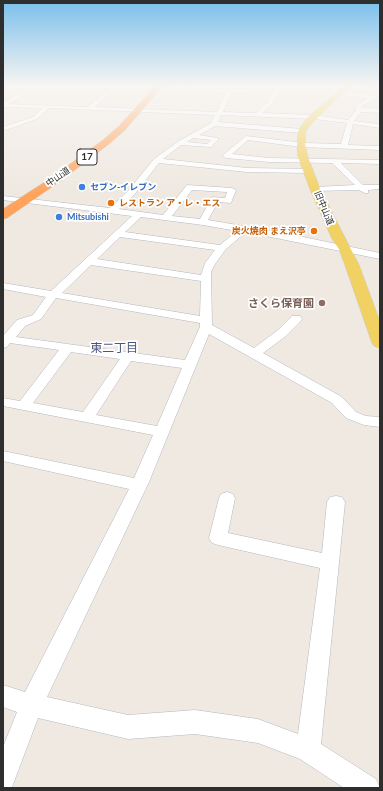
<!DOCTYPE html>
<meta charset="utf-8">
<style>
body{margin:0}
#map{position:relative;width:383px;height:791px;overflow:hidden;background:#efe9e1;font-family:Lato,sans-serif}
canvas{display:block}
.frame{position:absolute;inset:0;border:4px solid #2e2e2e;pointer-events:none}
</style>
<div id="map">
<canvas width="383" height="791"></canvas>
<div class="frame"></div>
</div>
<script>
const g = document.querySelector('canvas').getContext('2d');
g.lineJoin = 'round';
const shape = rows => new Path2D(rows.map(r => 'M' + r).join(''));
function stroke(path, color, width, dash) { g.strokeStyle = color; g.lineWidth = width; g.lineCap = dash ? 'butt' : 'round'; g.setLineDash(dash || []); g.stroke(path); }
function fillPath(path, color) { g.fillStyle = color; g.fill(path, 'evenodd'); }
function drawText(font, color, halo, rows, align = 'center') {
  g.font = font + ' Lato,"Noto Sans JP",sans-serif'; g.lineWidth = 3.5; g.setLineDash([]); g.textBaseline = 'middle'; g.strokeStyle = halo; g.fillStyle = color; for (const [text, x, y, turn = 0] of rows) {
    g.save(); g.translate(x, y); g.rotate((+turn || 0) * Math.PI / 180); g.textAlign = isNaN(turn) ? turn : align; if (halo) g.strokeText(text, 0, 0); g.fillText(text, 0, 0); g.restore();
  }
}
const minor = shape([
 [34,85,40,85,9,104,88,107,113,85,118,85,95,107,217,112,226,92,157,90,154,88,157,86,228,89,230,85,234,85,233,89,274,90,278,85,282,85,272,104,262,113,314,115,348,120,356,110,356,106,367,98,339,95,337,94,337,92,372,95,379,98,373,99,361,107,380,109,380,113,361,112,354,121,380,124,380,128,353,124,348,145,380,146,380,150,301,147,248,140,232,154,269,158,380,160,380,164,341,163,363,185,380,185,380,189,368,190,368,193,365,193,359,190,312,191,312,187,315,187,355,185,332,163,269,162,226,158,222,156,246,136,304,143,341,144,347,123,314,119,221,115,218,122,302,129,305,131,302,133,215,126,199,135,218,138,218,140,211,147,181,145,163,159,247,168,309,169,313,171,309,173,247,172,159,163,134,195,119,209,163,215,187,185,232,188,236,190,231,203,218,202,208,220,284,233,380,253,380,259,246,232,226,249,215,264,211,272,212,325,254,348,278,330,292,316,300,316,302,319,300,322,286,336,263,353,342,397,356,412,366,416,380,417,380,427,364,425,346,418,332,403,209,334,149,482,47,697,128,715,195,710,258,719,298,734,320,568,218,545,212,543,209,538,219,498,221,494,227,492,233,494,235,498,228,533,322,553,327,502,330,497,336,496,342,497,345,502,321,744,376,779,380,788,344,788,300,759,258,743,195,734,128,739,38,718,12,787,3,788,3,747,17,712,3,707,3,685,25,692,129,489,3,461,3,451,134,478,153,435,3,406,3,398,20,401,59,350,10,343,7,347,3,348,3,336,17,320,33,315,46,297,3,289,3,283,51,291,132,216,3,200,3,196,110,208,128,191,154,159,179,141,211,123,215,115,49,108,37,119,3,131,3,127,33,117,42,108,3,107,3,103,34,85],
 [231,92,273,93,268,102,256,113,223,112,231,92],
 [193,138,211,140,207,144,187,142,193,138],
 [192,190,227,192,225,198,212,197,200,219,172,216,192,190],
 [141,217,203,225,237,231,220,245,125,232,141,217],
 [120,237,215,250,205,263,201,275,97,259,120,237],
 [91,265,201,281,200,316,62,293,91,265],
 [56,298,200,323,200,327,185,360,16,337,25,326,41,319,56,298],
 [71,352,120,359,83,412,33,403,71,352],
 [131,361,182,368,157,426,96,415,131,361],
 [360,85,380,85,380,88,363,87,360,85]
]);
const major = shape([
 [345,85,351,85,313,122,306,131,305,145,308,157,320,189,359,265,380,322,380,348,374,346,372,343,345,265,339,249,332,239,310,189,298,157,297,145,298,131,307,118,345,85]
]);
const highway = shape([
 [156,85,164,85,125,130,109,144,59,182,7,218,3,219,3,209,51,178,103,140,119,126,156,85]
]);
stroke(minor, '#b4b7c1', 1);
stroke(major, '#c9c9c9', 1);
stroke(highway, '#c9c9c9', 1);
fillPath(minor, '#fff');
fillPath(major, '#f2d163');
fillPath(highway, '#ffa35c');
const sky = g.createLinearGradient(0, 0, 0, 195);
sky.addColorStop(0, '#7abfeb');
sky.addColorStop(0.44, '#f8f5f2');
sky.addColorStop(1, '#f8f5f200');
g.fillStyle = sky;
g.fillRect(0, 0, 383, 195);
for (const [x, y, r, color] of [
 [82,187,4,"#3f7fe0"],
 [111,203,4,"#e8710a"],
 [59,217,4,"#3f7fe0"],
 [314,231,4,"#e8710a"],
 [322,303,4,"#8d6e63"]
]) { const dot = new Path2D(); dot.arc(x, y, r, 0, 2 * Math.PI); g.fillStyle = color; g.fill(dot); stroke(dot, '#fff', 1.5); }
drawText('9px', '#2e2e2e', '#fff', [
 ["中山道",58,177,-35],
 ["旧中山道",324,208,67]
]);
drawText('bold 9px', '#366cbe', '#fff', [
 ["セブン-イレブン",90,187],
 ["Mitsubishi",67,217]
], 'left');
drawText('bold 9px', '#c56008', '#fff', [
 ["レストラン ア・レ・エス",119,203],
 ["炭火焼肉 まえ沢亭",306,231,"right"]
], 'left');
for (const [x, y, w] of [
 [87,157,20]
]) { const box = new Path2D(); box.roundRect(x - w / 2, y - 8, w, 16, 3); g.fillStyle = '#fff'; g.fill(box); stroke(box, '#2e2e2e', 1); }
drawText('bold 10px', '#2e2e2e', null, [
 ["17",87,157]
]);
drawText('bold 11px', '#785e54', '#fff', [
 ["さくら保育園",314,303]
], 'right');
drawText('12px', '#4d5680', '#fff', [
 ["東二丁目",114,348]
]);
</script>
